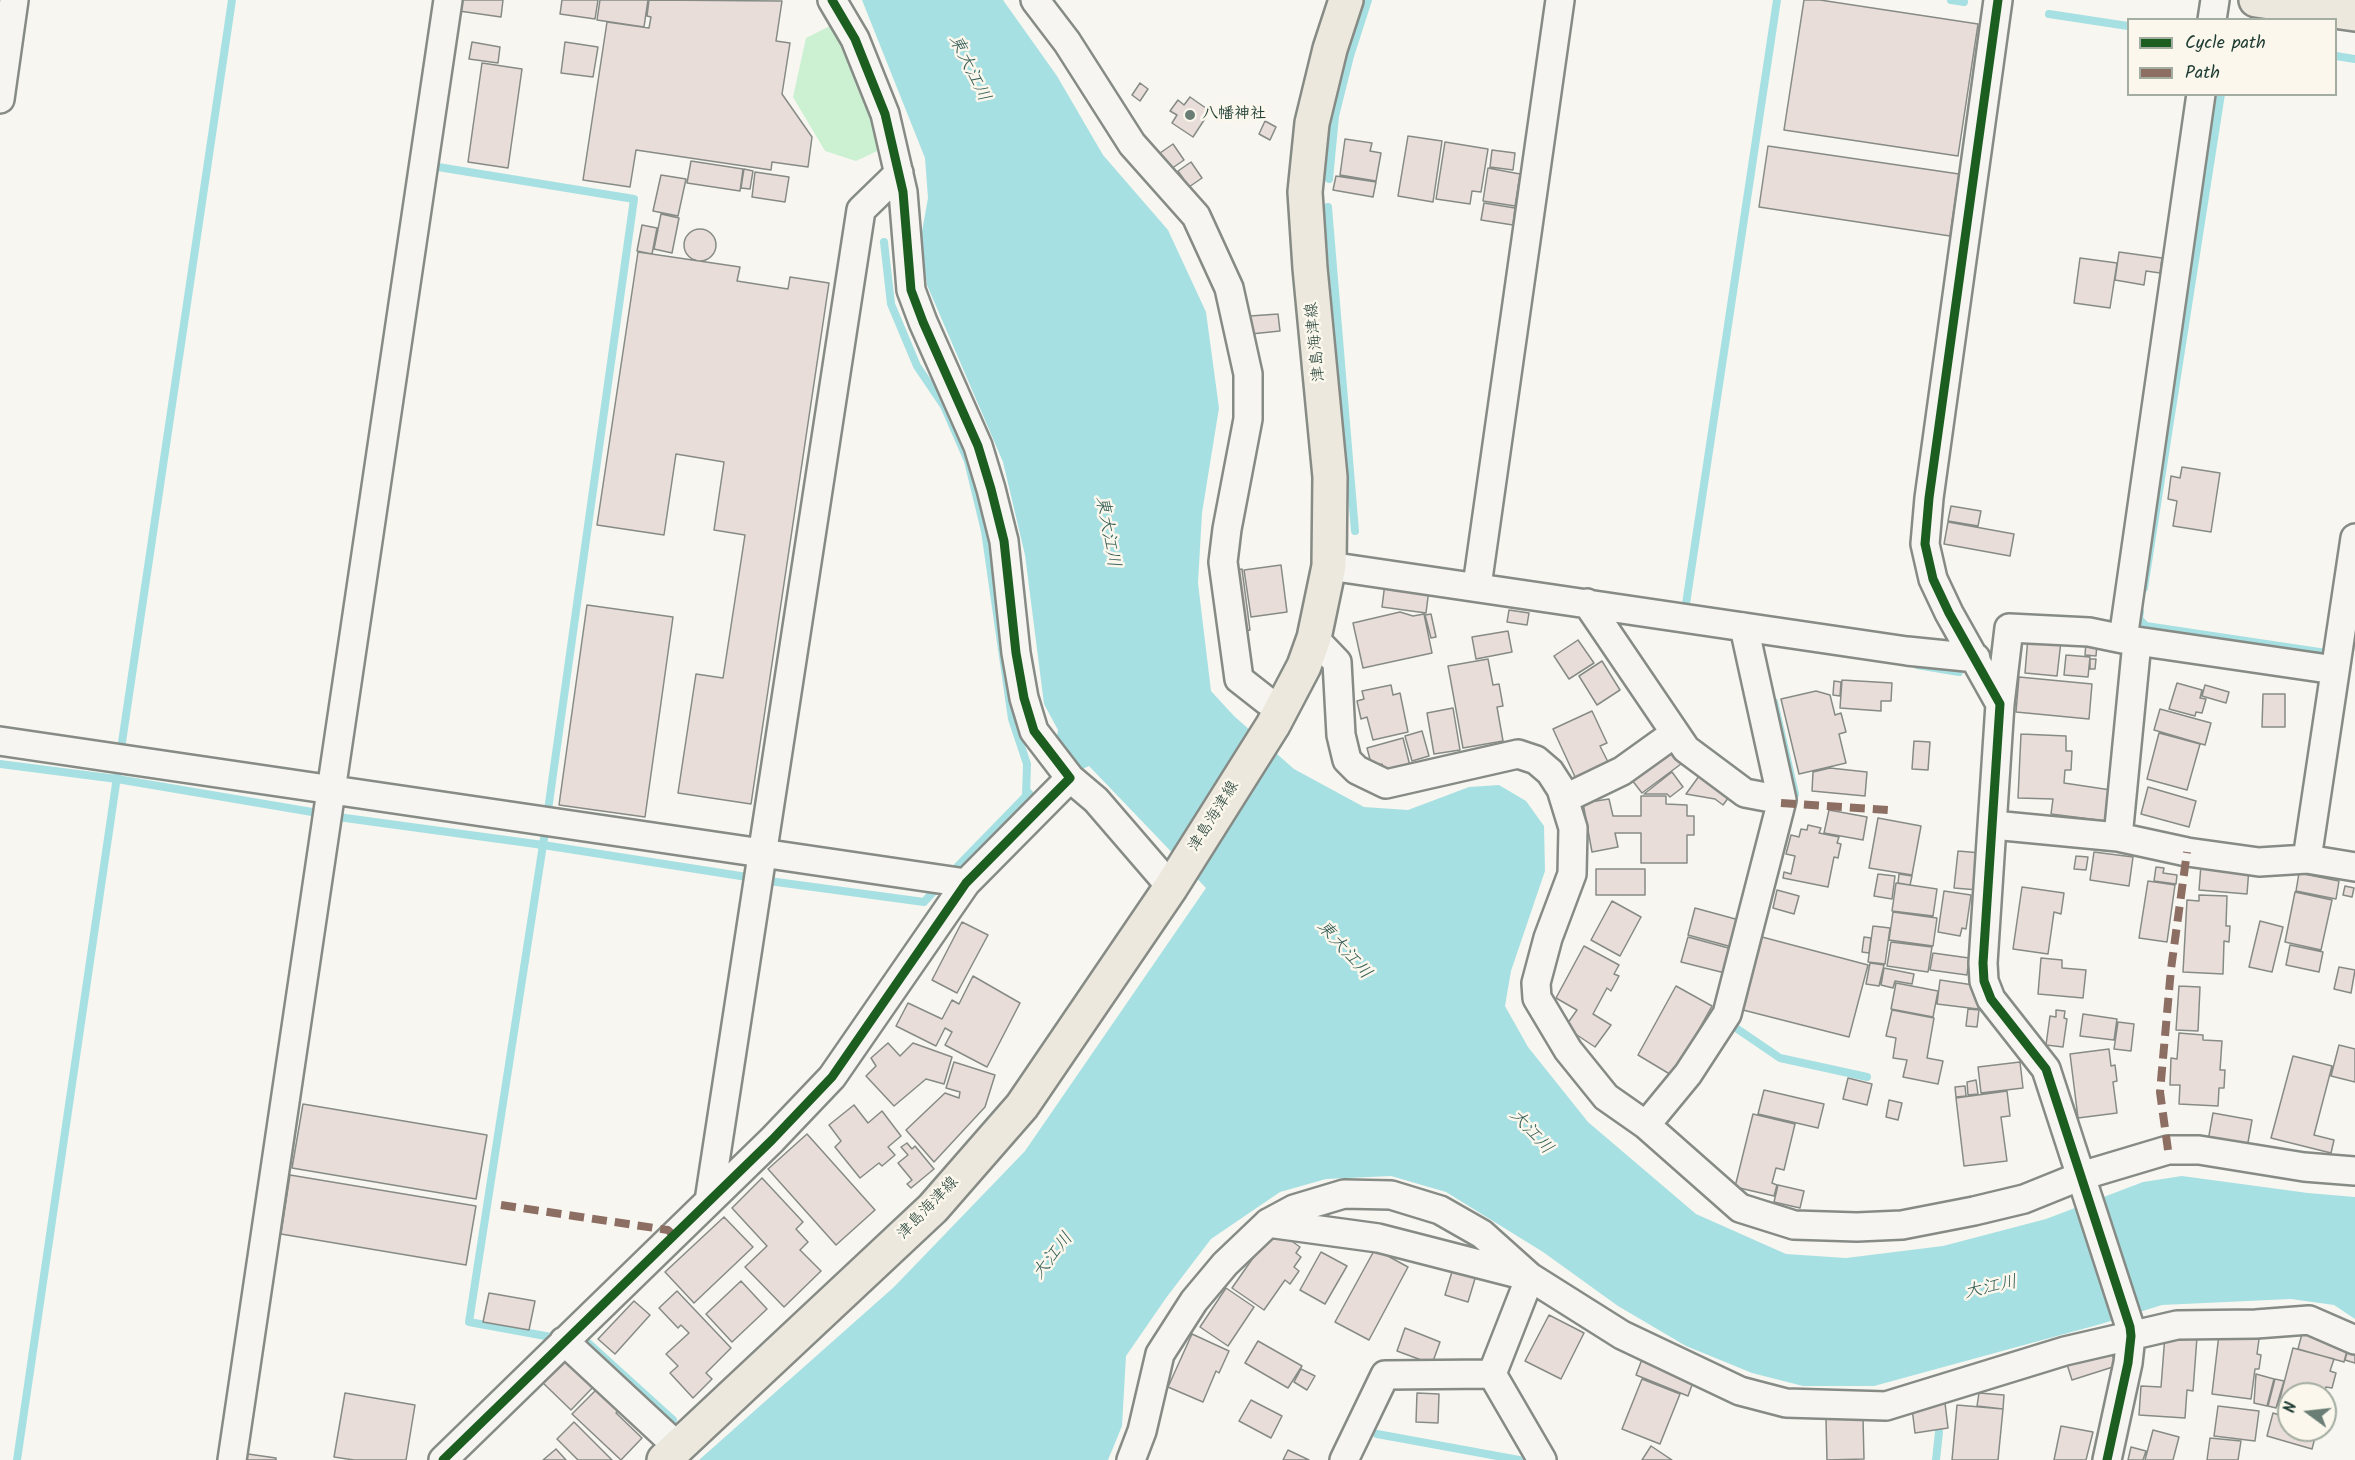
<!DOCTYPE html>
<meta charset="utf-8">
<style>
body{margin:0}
#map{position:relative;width:2355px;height:1460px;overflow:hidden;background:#f8f6f0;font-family:Kalam,sans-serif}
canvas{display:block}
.legend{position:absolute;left:2127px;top:18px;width:210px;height:78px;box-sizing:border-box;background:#fbf7ec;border:2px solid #a3ada2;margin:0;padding:8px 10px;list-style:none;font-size:18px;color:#1f3d34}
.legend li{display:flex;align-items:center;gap:12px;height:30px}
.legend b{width:30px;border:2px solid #a3ada2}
.north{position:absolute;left:2277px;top:1382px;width:60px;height:60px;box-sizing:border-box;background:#fbf7ec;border:2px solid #a3ada2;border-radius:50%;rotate:285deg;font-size:16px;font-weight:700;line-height:24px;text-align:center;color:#1f3d34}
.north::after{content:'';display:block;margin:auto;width:21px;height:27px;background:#6b7e76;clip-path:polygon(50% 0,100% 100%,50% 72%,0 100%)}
</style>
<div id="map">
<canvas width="2355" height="1460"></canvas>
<ul class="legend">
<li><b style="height:8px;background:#1b5e20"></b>Cycle path</li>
<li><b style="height:8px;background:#8d6e63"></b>Path</li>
</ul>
<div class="north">N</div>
</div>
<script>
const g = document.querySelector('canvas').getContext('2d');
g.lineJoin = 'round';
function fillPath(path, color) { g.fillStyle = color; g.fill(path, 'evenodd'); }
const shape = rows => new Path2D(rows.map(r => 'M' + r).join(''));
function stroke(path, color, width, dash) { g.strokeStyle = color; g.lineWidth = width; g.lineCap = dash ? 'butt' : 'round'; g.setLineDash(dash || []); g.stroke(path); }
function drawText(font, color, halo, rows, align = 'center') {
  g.font = font + ' Kalam,"Klee One",sans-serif'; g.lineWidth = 5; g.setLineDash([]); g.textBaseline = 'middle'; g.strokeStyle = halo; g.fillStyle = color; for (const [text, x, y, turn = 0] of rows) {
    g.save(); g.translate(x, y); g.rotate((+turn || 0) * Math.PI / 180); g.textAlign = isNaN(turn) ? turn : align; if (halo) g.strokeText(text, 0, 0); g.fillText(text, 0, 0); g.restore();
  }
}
fillPath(shape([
 [832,25,886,147,856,161,825,151,793,97,806,38]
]), '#ccf1d2');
fillPath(shape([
 [862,0,1003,0,1057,76,1103,155,1168,230,1206,312,1219,408,1202,513,1198,583,1211,691,1234,716,1294,769,1364,807,1408,810,1469,787,1499,785,1526,801,1544,826,1545,871,1511,971,1505,1006,1528,1047,1588,1122,1696,1214,1786,1254,1846,1258,1943,1246,2046,1219,2143,1182,2182,1176,2308,1193,2355,1197,2355,1319,2334,1305,2291,1299,2162,1305,2101,1324,1874,1386,1803,1386,1752,1373,1686,1346,1618,1306,1543,1252,1446,1192,1391,1176,1326,1179,1280,1192,1211,1239,1166,1298,1126,1356,1122,1426,1108,1460,699,1460,894,1287,1025,1151,1206,888,1089,766,1074,773,1055,747,1058,730,1044,704,1025,555,1003,462,927,285,921,237,928,198,925,158]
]), '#a7e0e2');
stroke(shape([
 [1951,0,1964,2],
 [2049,14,2128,26],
 [2336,56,2355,59],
 [438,167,634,199,548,810],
 [1329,179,1335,116,1350,56,1368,0],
 [1328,207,1355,531],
 [884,242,891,304,917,366,944,406,968,461,985,531,1012,719,1027,764,1026,797],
 [2144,588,2221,94],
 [1686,604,1777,0],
 [2140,612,2139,619,2146,626,2326,653],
 [1917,665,1959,672],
 [1774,702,1795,794],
 [121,749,232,0],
 [0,764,117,779,318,813],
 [338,817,543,845,747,877],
 [545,832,469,1322,551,1337,556,1332],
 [955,869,1029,793],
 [769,881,924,902,935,890],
 [1737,1018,1733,1026,1780,1058,1867,1077],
 [587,1342,673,1420],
 [1377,1434,1519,1460],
 [17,1460,118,770],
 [1936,1460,1939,1432]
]), '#a7e0e2', 8);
const building = shape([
 [461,0,503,0,501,17,459,11,461,0],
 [562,0,598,0,595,19,560,14,562,0],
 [600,0,648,0,644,27,597,20,600,0],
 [649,0,782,1,776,41,790,43,782,94,812,137,808,167,772,162,771,170,636,150,630,187,583,180,607,22,649,28,651,17,647,16,649,0],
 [1804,0,1820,0,1978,24,1958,156,1784,130,1804,0],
 [472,42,500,47,498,63,469,59,472,42],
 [565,42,598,47,593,77,561,73,565,42],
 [482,63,522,69,508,168,468,162,482,63],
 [1140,83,1148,89,1140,101,1132,95,1140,83],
 [1190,97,1210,111,1193,137,1172,123,1177,115,1170,111,1178,100,1184,105,1190,97],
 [1265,121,1276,127,1270,140,1259,134,1265,121],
 [1408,136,1442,141,1433,202,1398,196,1408,136],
 [1345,139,1372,143,1370,151,1381,153,1376,181,1340,175,1345,139],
 [1445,142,1488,149,1481,192,1472,191,1470,204,1436,199,1445,142],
 [1173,144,1184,160,1171,169,1160,153,1173,144],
 [1768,146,1959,174,1950,236,1759,207,1768,146],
 [1492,150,1515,153,1513,170,1490,167,1492,150],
 [691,161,743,169,740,191,687,183,691,161],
 [1191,162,1202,178,1189,187,1178,171,1191,162],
 [1488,168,1520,174,1515,206,1483,201,1488,168],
 [744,169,753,171,750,189,741,188,744,169],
 [755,172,789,177,785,202,752,197,755,172],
 [661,175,686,179,678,216,653,211,661,175],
 [1336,176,1376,182,1373,197,1333,190,1336,176],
 [1484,203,1515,208,1513,225,1481,220,1484,203],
 [661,214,679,218,672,253,654,249,661,214],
 [642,225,657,228,652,254,637,251,642,225],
 '684 245a16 16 0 1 1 32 0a16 16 0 1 1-32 0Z',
 [638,252,740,267,737,281,788,289,790,277,829,283,751,804,678,793,696,674,723,678,745,535,714,530,724,462,676,454,664,535,597,525,638,252],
 [2119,252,2162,258,2160,273,2146,271,2144,285,2115,280,2119,252],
 [2080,258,2117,263,2110,308,2074,303,2080,258],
 [1278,314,1280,331,1251,334,1250,316,1278,314],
 [2182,467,2220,473,2211,532,2173,526,2177,501,2168,499,2171,476,2180,478,2182,467],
 [1951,506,1981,511,1978,526,1948,521,1951,506],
 [1948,522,2014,534,2010,556,1944,544,1948,522],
 [1281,565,1287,612,1251,617,1244,570,1281,565],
 [1242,569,1250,630,1240,632,1232,570,1242,569],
 [1385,583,1429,589,1426,613,1382,607,1385,583],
 [587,605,673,617,645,817,559,805,587,605],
 [1509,610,1529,613,1527,625,1507,622,1509,610],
 [1400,612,1413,616,1424,614,1432,653,1363,668,1353,623,1400,612],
 [1431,614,1436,637,1431,638,1425,615,1431,614],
 [1508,631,1512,652,1476,659,1472,637,1508,631],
 [2028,637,2061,641,2057,676,2025,673,2028,637],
 [1578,640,1594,663,1569,679,1554,656,1578,640],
 [2086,643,2097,644,2096,656,2085,655,2086,643],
 [2066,655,2090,657,2088,677,2064,675,2066,655],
 [1488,659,1493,685,1499,684,1503,706,1497,707,1503,741,1463,748,1448,666,1488,659],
 [2090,659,2096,659,2095,669,2090,669,2090,659],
 [1602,661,1620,690,1597,705,1579,676,1602,661],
 [2019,677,2092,684,2089,719,2016,712,2019,677],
 [1842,680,1892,683,1891,701,1881,701,1881,711,1840,708,1842,680],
 [1834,681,1841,682,1840,696,1833,695,1834,681],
 [2177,683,2202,690,2200,698,2206,699,2202,713,2196,712,2195,716,2169,709,2177,683],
 [1391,685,1393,695,1400,693,1408,732,1373,740,1367,717,1361,719,1357,701,1364,699,1362,691,1391,685],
 [2205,685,2229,692,2226,703,2202,696,2205,685],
 [1816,691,1830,695,1835,715,1841,713,1846,732,1839,734,1846,763,1799,774,1781,699,1816,691],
 [2263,694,2285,694,2285,727,2262,727,2263,694],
 [1453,708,1460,750,1434,754,1427,713,1453,708],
 [2160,709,2211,723,2205,745,2154,730,2160,709],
 [1592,711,1607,743,1600,746,1609,764,1576,779,1553,729,1592,711],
 [1422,731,1429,756,1412,761,1405,736,1422,731],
 [2159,733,2200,744,2187,790,2147,779,2159,733],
 [2021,734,2066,736,2066,751,2072,751,2071,770,2065,770,2064,783,2111,790,2106,821,2051,814,2053,799,2018,798,2021,734],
 [1403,738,1410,766,1385,773,1382,764,1372,767,1367,748,1403,738],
 [1914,741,1930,742,1928,770,1912,769,1914,741],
 [1667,745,1681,764,1642,793,1628,775,1667,745],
 [1830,768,1867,772,1865,796,1812,791,1813,772,1830,768],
 [1672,772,1683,787,1670,797,1667,794,1644,794,1672,772],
 [1702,772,1732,793,1723,805,1715,799,1686,794,1702,772],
 [2148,787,2196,801,2189,827,2141,814,2148,787],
 [1641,796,1666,796,1666,804,1687,805,1687,816,1694,816,1694,835,1687,835,1687,863,1641,863,1641,833,1615,833,1618,847,1592,852,1583,803,1609,799,1613,816,1641,816,1641,796],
 [1829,810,1867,817,1863,840,1824,833,1829,810],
 [1878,818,1921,826,1912,875,1869,868,1878,818],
 [1808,825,1821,828,1819,833,1839,837,1837,843,1841,844,1838,858,1834,857,1828,887,1783,878,1784,872,1791,874,1795,856,1786,854,1791,835,1799,837,1801,829,1807,830,1808,825],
 [1958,851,1981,853,1978,890,1954,888,1958,851],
 [2094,852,2133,857,2129,886,2090,880,2094,852],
 [2076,856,2088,857,2086,870,2074,869,2076,856],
 [2201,865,2249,868,2247,894,2199,890,2201,865],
 [2156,867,2164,868,2163,873,2177,875,2176,884,2154,881,2156,867],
 [1596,869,1645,869,1645,895,1596,895,1596,869],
 [2299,873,2339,881,2336,899,2296,891,2299,873],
 [1878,874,1895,876,1892,899,1874,896,1878,874],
 [1899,874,1912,876,1910,885,1898,883,1899,874],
 [2148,881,2175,885,2167,942,2139,938,2148,881],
 [1896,883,1937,889,1933,916,1892,911,1896,883],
 [2345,886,2354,888,2352,897,2343,895,2345,886],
 [2022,887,2064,893,2061,914,2054,912,2048,954,2013,949,2022,887],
 [1777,890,1799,896,1794,914,1773,908,1777,890],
 [1944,891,1971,895,1966,929,1962,928,1960,936,1938,932,1944,891],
 [2295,892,2332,900,2321,950,2285,942,2295,892],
 [2199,895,2227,896,2226,926,2230,926,2229,942,2224,941,2223,974,2183,972,2187,900,2199,901,2199,895],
 [1612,901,1641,917,1620,956,1591,940,1612,901],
 [1695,908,1739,920,1732,947,1688,935,1695,908],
 [1893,912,1937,918,1933,946,1889,940,1893,912],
 [2260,921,2283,927,2272,972,2249,967,2260,921],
 [962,922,988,935,957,993,932,980,962,922],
 [1873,926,1890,928,1885,964,1868,962,1873,926],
 [1688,937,1732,949,1725,973,1681,962,1688,937],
 [1762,937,1868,965,1849,1037,1743,1010,1762,937],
 [1864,937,1871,938,1869,953,1862,952,1864,937],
 [1891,942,1932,947,1928,972,1887,966,1891,942],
 [2290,945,2323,952,2319,972,2286,965,2290,945],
 [1584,946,1619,965,1614,974,1619,976,1611,991,1607,988,1593,1014,1611,1025,1595,1047,1565,1027,1577,1010,1556,998,1584,946],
 [1933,953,1969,958,1967,975,1930,970,1933,953],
 [2041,958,2062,960,2062,968,2086,970,2083,998,2038,994,2041,958],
 [1870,963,1884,965,1879,986,1866,984,1870,963],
 [2339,967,2355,970,2351,993,2334,989,2339,967],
 [1884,968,1914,974,1912,984,1895,981,1893,988,1881,985,1884,968],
 [973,976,1020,1003,987,1067,945,1045,952,1032,945,1028,936,1046,896,1026,908,1003,942,1019,952,1000,959,1004,973,976],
 [1940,980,1980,986,1978,1009,1937,1004,1940,980],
 [1896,983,1938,991,1933,1017,1891,1009,1896,983],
 [1676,986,1712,1006,1673,1076,1638,1055,1676,986],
 [2179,986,2200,987,2198,1031,2176,1030,2179,986],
 [1968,1009,1979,1010,1977,1027,1966,1026,1968,1009],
 [1892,1010,1934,1018,1927,1058,1943,1061,1938,1084,1903,1077,1907,1060,1893,1058,1896,1038,1886,1036,1892,1010],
 [2056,1010,2065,1011,2064,1018,2067,1019,2063,1047,2046,1045,2050,1016,2056,1017,2056,1010],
 [2083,1014,2117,1019,2114,1040,2080,1036,2083,1014],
 [2118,1022,2134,1024,2131,1051,2114,1049,2118,1022],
 [2179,1033,2203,1035,2203,1040,2222,1041,2220,1070,2225,1070,2224,1088,2219,1088,2218,1106,2179,1104,2180,1085,2170,1085,2171,1058,2177,1059,2179,1033],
 [888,1043,900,1056,913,1043,952,1057,944,1084,926,1079,894,1106,866,1076,876,1066,871,1058,888,1043],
 [2339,1045,2355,1049,2355,1082,2331,1076,2339,1045],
 [2109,1049,2111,1066,2115,1065,2117,1081,2113,1082,2117,1113,2078,1118,2070,1054,2109,1049],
 [2293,1056,2332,1066,2314,1135,2334,1140,2331,1153,2271,1138,2293,1056],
 [954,1062,995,1075,985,1107,934,1162,906,1130,945,1093,959,1098,960,1092,946,1088,954,1062],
 [2020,1062,2023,1088,1981,1093,1978,1067,2020,1062],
 [1848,1078,1872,1084,1867,1105,1843,1099,1848,1078],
 [1976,1080,1978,1094,1968,1095,1967,1082,1976,1080],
 [1965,1086,1966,1096,1956,1097,1955,1087,1965,1086],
 [1764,1090,1824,1104,1818,1128,1758,1114,1764,1090],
 [2007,1091,2010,1116,2001,1117,2007,1161,1964,1166,1956,1098,2007,1091],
 [1889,1100,1902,1103,1898,1120,1886,1117,1889,1100],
 [303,1104,487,1135,476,1199,292,1168,303,1104],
 [854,1105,868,1123,882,1111,901,1136,888,1147,895,1155,882,1166,879,1163,860,1178,835,1147,841,1141,829,1125,854,1105],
 [2213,1113,2252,1120,2247,1148,2208,1141,2213,1113],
 [1753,1114,1795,1124,1784,1170,1776,1168,1772,1183,1777,1185,1774,1196,1735,1187,1753,1114],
 [807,1134,875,1210,836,1245,768,1169,807,1134],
 [907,1143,912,1149,915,1146,934,1169,911,1188,907,1184,912,1180,898,1163,908,1155,901,1147,907,1143],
 [290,1175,476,1206,466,1265,281,1234,290,1175],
 [762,1178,803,1222,796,1229,808,1242,800,1250,821,1271,784,1307,745,1267,767,1246,732,1208,762,1178],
 [1778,1185,1804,1191,1800,1208,1774,1202,1778,1185],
 [724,1217,753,1247,694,1303,665,1272,724,1217],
 [1279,1232,1300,1247,1296,1253,1301,1257,1294,1267,1299,1271,1290,1284,1285,1280,1264,1310,1232,1288,1269,1235,1274,1238,1279,1232],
 [1375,1249,1408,1267,1369,1340,1335,1322,1375,1249],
 [1321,1252,1347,1266,1325,1304,1300,1290,1321,1252],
 [1454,1265,1477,1272,1468,1302,1445,1295,1454,1265],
 [741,1281,767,1309,732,1342,706,1314,741,1281],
 [1226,1288,1254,1307,1228,1346,1200,1327,1226,1288],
 [677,1291,731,1348,706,1373,712,1379,693,1398,670,1373,678,1366,666,1354,689,1333,681,1325,678,1328,659,1308,677,1291],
 [489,1293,535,1301,529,1330,483,1322,489,1293],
 [634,1301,650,1315,615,1354,598,1339,634,1301],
 [1549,1315,1584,1333,1561,1379,1525,1361,1549,1315],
 [2304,1326,2350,1339,2344,1362,2298,1349,2304,1326],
 [1405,1328,1440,1342,1432,1364,1397,1351,1405,1328],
 [1192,1334,1229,1351,1219,1373,1216,1371,1203,1402,1168,1387,1192,1334],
 [2219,1334,2259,1339,2257,1354,2261,1355,2259,1369,2255,1369,2251,1399,2212,1394,2219,1334],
 [2165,1335,2197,1337,2193,1391,2187,1390,2185,1418,2139,1415,2141,1386,2161,1387,2165,1335],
 [1258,1341,1302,1366,1288,1388,1245,1363,1258,1341],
 [2109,1344,2116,1366,2072,1380,2065,1358,2109,1344],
 [2293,1348,2334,1359,2330,1371,2336,1373,2332,1388,2326,1387,2324,1394,2289,1394,2289,1409,2278,1406,2293,1348],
 [2348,1349,2355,1351,2355,1363,2345,1360,2348,1349],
 [569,1353,598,1382,571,1410,542,1382,569,1353],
 [1644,1354,1696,1374,1688,1396,1636,1375,1644,1354],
 [1301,1369,1315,1376,1307,1390,1294,1382,1301,1369],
 [2256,1374,2274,1379,2267,1406,2254,1403,2256,1374],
 [1642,1379,1680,1394,1660,1444,1622,1429,1642,1379],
 [2275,1379,2284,1381,2276,1408,2268,1406,2275,1379],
 [599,1387,621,1408,616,1413,642,1438,621,1460,572,1414,599,1387],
 [345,1393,415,1405,406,1460,354,1460,334,1457,345,1393],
 [1417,1393,1439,1394,1438,1423,1416,1422,1417,1393],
 [1979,1393,2004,1395,2003,1409,1977,1406,1979,1393],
 [1251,1400,1282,1416,1271,1438,1239,1421,1251,1400],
 [1945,1403,1948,1428,1915,1433,1912,1408,1945,1403],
 [1957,1405,2003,1409,1998,1460,1952,1460,1957,1405],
 [2218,1406,2259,1411,2255,1441,2214,1436,2218,1406],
 [2273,1413,2289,1418,2289,1430,2317,1430,2312,1449,2267,1436,2273,1413],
 [1863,1418,1864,1459,1827,1460,1826,1419,1863,1418],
 [574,1422,612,1460,578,1460,557,1439,574,1422],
 [2061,1426,2093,1432,2086,1460,2054,1460,2061,1426],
 [2153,1430,2179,1437,2173,1460,2145,1460,2153,1430],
 [2210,1438,2241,1441,2238,1460,2207,1460,2210,1438],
 [1651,1446,1672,1460,1642,1460,1651,1446],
 [2131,1447,2146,1451,2143,1460,2128,1460,2131,1447],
 [556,1449,566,1460,543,1460,556,1449],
 [1288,1450,1309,1460,1283,1460,1288,1450],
 [241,1453,276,1458,276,1460,240,1460,241,1453]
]);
fillPath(building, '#e9ddd9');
stroke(building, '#868b86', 1.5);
const minor = shape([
 [1035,0,1067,42,1132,144,1196,216,1229,288,1248,374,1248,419,1227,529,1223,562,1239,679,1267,701],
 [1998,0,1929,498,1925,544,1933,579,1949,613,2000,704,1983,963,1984,981,1991,999,2046,1069,2130,1327,2131,1336,2128,1363,2107,1460],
 [2212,20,2215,0],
 [0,99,14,0],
 [1329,566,1907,651,1976,658],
 [1477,586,1560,0],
 [1587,603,1686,749,1745,793,1782,800],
 [1314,638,1337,662,1341,735,1347,760,1357,770,1386,784,1518,754,1536,760,1550,772,1561,789,1573,828,1572,874,1548,938,1536,983,1537,998,1568,1050,1606,1097,1646,1125,1740,1208,1794,1225,1857,1227,1902,1225,1974,1211,2024,1199,2081,1176,2168,1150,2199,1150,2304,1167,2355,1171],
 [2123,639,2335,670],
 [2000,704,2009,628,2089,632,2123,639,2201,94],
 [0,741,966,883],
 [1070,778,1096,800,1171,887],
 [1564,799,1622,771,1675,733],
 [1993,825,2118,837,2187,852,2259,862,2307,859,2355,867],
 [2118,837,2137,642],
 [2307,859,2355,538],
 [1646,1125,1688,1074,1727,1014,1782,800,1744,627],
 [709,1201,861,210,899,173],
 [1268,1223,1294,1209,1344,1194,1391,1195,1440,1210,1482,1234,1530,1277,1622,1335,1740,1391,1786,1403,1886,1406,2065,1351,2177,1325,2256,1324,2309,1320,2355,1340],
 [564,1341,678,1447],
 [1492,1374,1542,1460],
 [232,1460,448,0],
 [443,1460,772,1140,832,1077,966,883,1070,778,1034,731,1024,698,1016,653,1004,541,991,489,978,446,923,322,911,290,903,192,885,114,855,39,832,0],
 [1131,1460,1142,1431,1160,1354,1194,1301,1225,1264,1268,1223,1378,1238,1530,1277,1492,1374],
 [1344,1460,1385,1375,1492,1374]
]);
const major = shape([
 [2256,0,2355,14],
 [664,1460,933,1208,1022,1106,1171,887,1273,725,1304,666,1314,638,1329,566,1330,477,1310,268,1305,192,1312,123,1330,49,1346,0]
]);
stroke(minor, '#868b86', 32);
stroke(major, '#868b86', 38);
stroke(minor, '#f6f5f1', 27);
stroke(major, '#ede8dd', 33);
stroke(shape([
 [1781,803,1888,810],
 [2168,1150,2160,1092,2171,969,2187,852],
 [501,1205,668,1230,674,1236]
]), '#8d6e63', 8, [15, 8]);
stroke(shape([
 [1998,0,1929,498,1925,544,1933,579,1949,613,2000,704,1983,963,1984,981,1991,999,2046,1069,2130,1327,2131,1336,2128,1363,2107,1460],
 [443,1460,772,1140,832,1077,966,883,1070,778,1034,731,1024,698,1016,653,1004,541,991,489,978,446,923,322,911,290,903,192,885,114,855,39,832,0]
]), '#1b5e20', 9);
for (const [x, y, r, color] of [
 [1190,115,6,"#6b7e76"]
]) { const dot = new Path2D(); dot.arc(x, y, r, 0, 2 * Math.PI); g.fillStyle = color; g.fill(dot); stroke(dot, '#fbf7ec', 2); }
drawText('bold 16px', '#1f3d34', '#fbf7ec', [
 ["八幡神社",1202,115]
], 'left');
drawText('16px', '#1f3d34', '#fbf7ec', [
 ["津島海津線",1317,342,-96],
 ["津島海津線",1215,817,-58],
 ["津島海津線",929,1209,-46]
]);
drawText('italic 18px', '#335c56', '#fbf7ec', [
 ["東大江川",968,69,64],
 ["東大江川",1106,532,80],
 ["東大江川",1343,951,48],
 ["大江川",1530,1133,47],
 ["大江川",1054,1257,-52],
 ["大江川",1991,1289,-12]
]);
</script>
